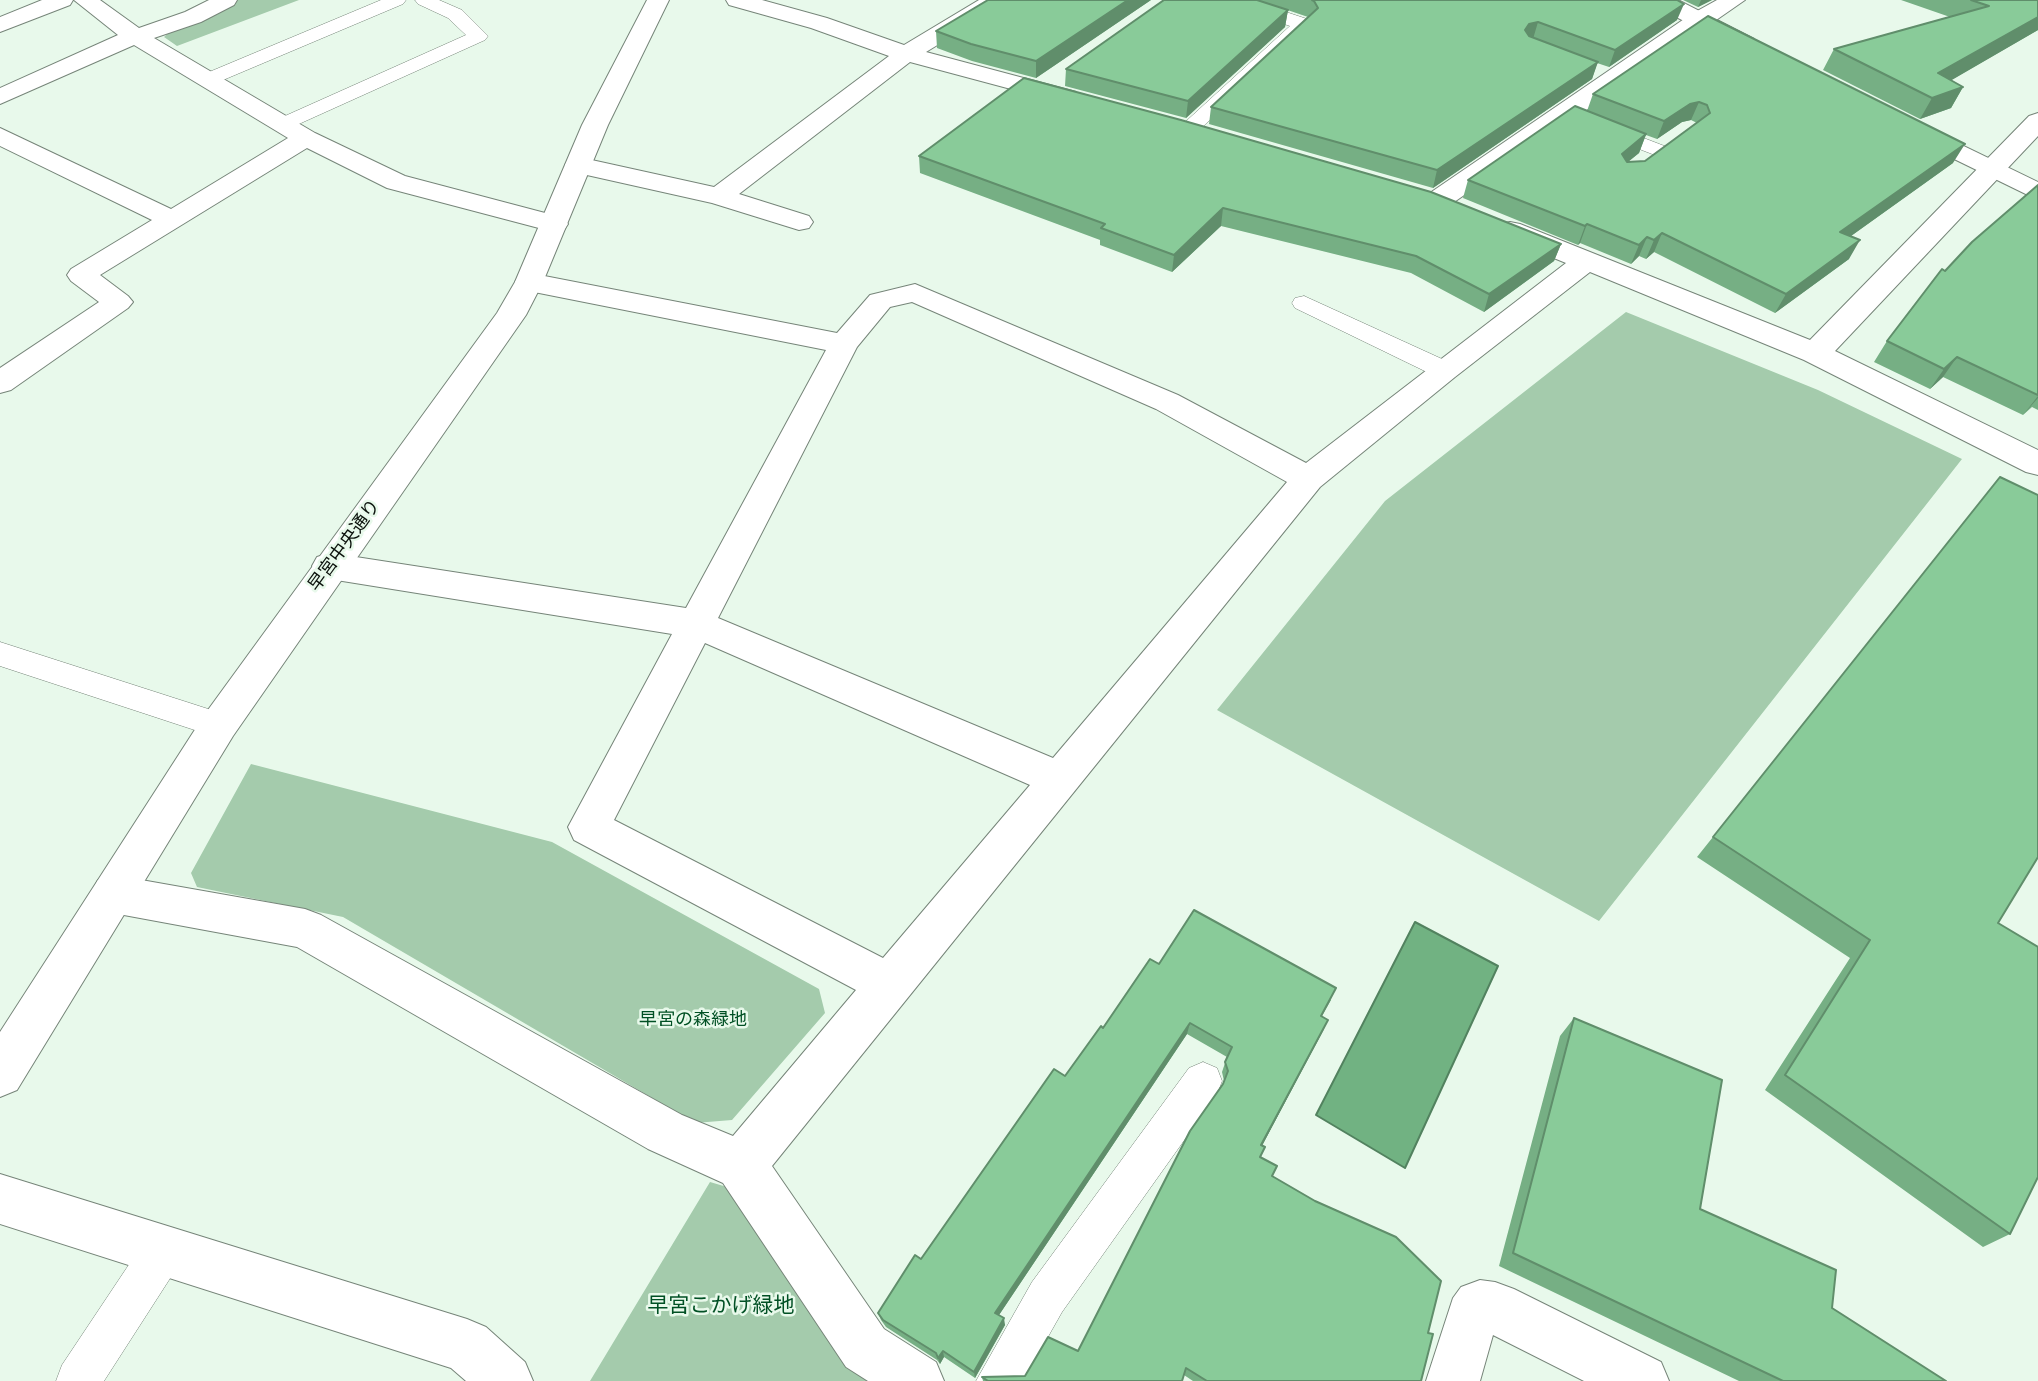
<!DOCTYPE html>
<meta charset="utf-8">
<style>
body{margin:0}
canvas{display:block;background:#e8f9eb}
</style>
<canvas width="2038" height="1381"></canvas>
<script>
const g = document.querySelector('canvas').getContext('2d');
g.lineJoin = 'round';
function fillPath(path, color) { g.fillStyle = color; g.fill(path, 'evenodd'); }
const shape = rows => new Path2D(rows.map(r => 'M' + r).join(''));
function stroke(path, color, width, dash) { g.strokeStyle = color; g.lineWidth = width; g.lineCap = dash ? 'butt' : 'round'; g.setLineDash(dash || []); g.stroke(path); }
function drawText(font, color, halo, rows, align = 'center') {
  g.font = font + ' "Roboto Condensed","Noto Sans JP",sans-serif'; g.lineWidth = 5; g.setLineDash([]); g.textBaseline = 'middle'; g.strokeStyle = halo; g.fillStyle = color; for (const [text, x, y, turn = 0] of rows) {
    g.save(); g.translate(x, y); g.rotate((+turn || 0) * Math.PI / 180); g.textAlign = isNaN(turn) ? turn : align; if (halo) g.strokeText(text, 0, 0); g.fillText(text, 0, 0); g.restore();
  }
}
fillPath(shape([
 [237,0,299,0,177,46,164,37,174,28,203,18],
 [1626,312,1818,390,1962,459,1599,921,1217,710,1385,501],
 [251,764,552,842,819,989,825,1013,732,1120,695,1123,343,917,197,887,191,873],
 [710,1182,727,1187,872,1381,590,1381]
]), '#a4cbac');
const water = shape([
 [1415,922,1498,966,1405,1168,1316,1115,1415,922]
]);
fillPath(water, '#71b282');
stroke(water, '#52825f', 2);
const service = shape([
 [381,0,406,0,403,4,216,83,202,83,199,79,202,75,381,0],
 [415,0,439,0,462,10,488,36,485,40,290,128,276,128,273,124,276,120,466,35,448,18,418,4,415,0],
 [1223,0,1250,0,1310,20,1312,24,1196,133,1182,133,1179,129,1182,125,1290,26,1226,4,1223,0],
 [1602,122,1667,147,1671,151,1667,155,1660,157,1595,132,1592,128,1595,124,1602,122],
 [1304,296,1453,364,1457,370,1453,376,1444,378,1435,376,1295,308,1292,303,1295,298,1304,296],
 [0,642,230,716,235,725,230,734,219,738,0,666,0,642],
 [1203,1062,1217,1068,1222,1081,1217,1094,1062,1312,1023,1381,976,1381,1032,1282,1189,1068,1203,1062],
 [163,1230,178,1236,184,1251,178,1266,104,1381,56,1381,62,1365,148,1236,163,1230]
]);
const minor = shape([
 [42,0,73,0,70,5,0,32,0,17,42,0],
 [74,0,100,0,139,28,185,12,209,0,237,0,234,5,201,22,154,38,315,133,405,176,564,218,568,224,564,230,554,232,387,188,307,148,100,275,128,296,133,302,128,308,11,390,0,393,0,368,99,302,71,281,67,275,71,269,152,220,0,146,0,128,171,209,288,138,134,45,0,104,0,88,118,35,74,0],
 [726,0,762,0,827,18,904,45,979,0,1006,0,1003,5,926,52,1076,92,1079,97,1076,102,1067,104,910,62,739,194,809,216,813,222,809,228,799,230,712,203,569,171,565,165,569,159,578,157,714,187,889,56,811,28,729,5,726,0],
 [1717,0,1745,0,1447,207,1437,209,1427,207,1423,201,1427,195,1690,15,1717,0],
 [2038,113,2038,136,1835,351,2038,450,2038,475,2026,472,1804,360,1590,272,1455,377,1320,487,772,1166,884,1329,936,1362,944,1381,868,1381,846,1367,723,1183,648,1149,297,947,113,913,98,908,91,894,98,880,113,875,305,909,321,915,682,1115,733,1136,856,990,574,840,568,827,672,634,330,579,317,575,312,566,317,557,330,553,686,608,826,350,529,291,519,288,515,282,519,276,529,273,837,333,870,295,915,284,1178,395,1306,463,1566,263,1500,236,1496,230,1500,224,1510,222,1520,224,1810,340,2029,116,2038,113],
 [912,302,1156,409,1287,482,1053,758,718,618,857,347,890,307,912,302],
 [705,643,1030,785,883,958,614,820,705,643],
 [0,1174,467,1319,486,1327,525,1362,533,1381,466,1381,451,1368,0,1224,0,1174],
 [1480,1280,1495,1282,1514,1289,1661,1362,1669,1381,1584,1381,1493,1335,1480,1381,1426,1381,1453,1298,1461,1287,1480,1280]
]);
const tertiary = shape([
 [647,0,669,0,608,125,543,282,526,315,233,736,17,1090,0,1097,0,1032,205,714,497,313,515,282,582,125,647,0],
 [1650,0,1678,0,1754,39,1758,44,1754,49,1738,49,1653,5,1650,0],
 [1912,121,2038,182,2038,200,1903,134,1899,129,1903,124,1912,121]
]);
stroke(service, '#768579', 1);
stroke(minor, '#768579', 2);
stroke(tertiary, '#768579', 2);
fillPath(service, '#fff');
fillPath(minor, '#fff');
fillPath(tertiary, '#fff');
fillPath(shape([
 [1151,0,1036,78,972,61,937,48,936,31],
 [1258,0,1677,0,1677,20,1609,67,1597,63,1592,79,1433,188,1209,124,1211,107,1308,17],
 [1683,0,1712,0,1698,7],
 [1901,0,2038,0,2038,30,1951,80,1963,87,1951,108,1920,119,1823,70,1834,49,1950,17],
 [1288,10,1285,27,1186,118,1065,86,1066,69],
 [1708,16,1953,163,1851,236,1849,259,1775,313,1654,252,1646,259,1639,256,1631,264,1580,243,1578,245,1463,198,1468,180,1587,111,1593,94],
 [1691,120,1697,123,1645,161,1628,162,1639,153,1646,135,1657,139,1682,122],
 [919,156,1561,244,1554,261,1484,312,1411,273,1221,226,1172,272,1100,245,1100,240,920,173],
 [2038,185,2038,410,2032,407,2023,415,1943,377,1930,389,1874,362,1887,341,1945,271],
 [2000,477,1998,923,2010,1234,1983,1247,1765,1090,1850,958,1697,857],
 [1159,964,1331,1000,1322,1016,1328,1020,1262,1146,1260,1157,1272,1176,1428,1333,1421,1381,1193,1381,1184,1375,1182,1381,983,1381,982,1377,1025,1376,1078,1351,1224,1081,1222,1072,1227,1057,1187,1034,999,1315,1005,1325,975,1378,944,1357,940,1364,937,1360,886,1327,881,1320,878,1313,1103,1028],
 [1574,1018,1700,1209,1832,1308,1946,1381,1739,1381,1499,1266,1560,1036]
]), '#76af84');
fillPath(shape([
 [1128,0,1151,0,1036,78,1036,61],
 [1701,0,1712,0,1698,7],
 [1684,4,1677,20,1609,67,1615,50],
 [1288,10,1285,27,1186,118,1188,101],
 [2038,17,2038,30,1926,95,1938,73],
 [1538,22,1533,39,1524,40,1525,30,1529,24],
 [1598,62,1592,79,1433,188,1437,170],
 [1963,87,1951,108,1920,119,1932,98],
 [1699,102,1691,120,1682,122,1657,139,1664,121,1690,104],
 [1646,134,1639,153,1614,173,1622,154],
 [1965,144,1953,163,1830,251,1840,232],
 [1223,208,1221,226,1172,272,1174,255],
 [1587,224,1580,243,1578,245,1585,226],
 [1662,233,1654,252,1646,259,1654,240],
 [1647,237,1639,256,1631,264,1639,245],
 [1860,240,1849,259,1775,313,1786,294],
 [1561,244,1554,261,1484,312,1489,294],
 [1957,357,1943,377,1930,389,1944,369],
 [2038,396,2038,398,2023,415],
 [1328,1020,1323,1031,1257,1155,1261,1145],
 [1190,1023,1187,1034,995,1321,995,1313],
 [1004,1318,1005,1325,975,1378,974,1372],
 [943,1351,944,1357,940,1364,938,1358]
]), '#608e6b');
const building = shape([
 [988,0,1128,0,1036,61,971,44,936,31,988,0],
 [1164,0,1257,0,1288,10,1188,101,1066,69,1164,0],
 [1312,0,1677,0,1684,4,1615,50,1538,22,1529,24,1525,30,1529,36,1598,62,1437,170,1211,107,1318,8,1314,1,1312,0],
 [1971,0,2038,0,2038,17,1938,73,1963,87,1932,98,1834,49,1989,6,1971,0],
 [1708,16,1965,144,1840,232,1860,240,1786,294,1662,233,1654,240,1647,237,1639,245,1587,224,1585,226,1468,180,1575,106,1646,134,1622,154,1627,162,1645,161,1710,113,1707,105,1699,102,1690,104,1664,121,1593,94,1708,16],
 [1024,78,1181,120,1431,192,1561,244,1489,294,1416,256,1223,208,1174,255,1101,228,1105,224,919,156,1024,78],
 [2038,185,2038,395,1957,357,1944,369,1887,341,1942,269,1945,271,1972,242,2038,185],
 [2000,477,2038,495,2038,857,1998,923,2038,947,2038,1177,2010,1234,1785,1075,1870,940,1713,837,2000,477],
 [1194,910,1336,988,1321,1016,1328,1020,1261,1145,1265,1147,1260,1157,1277,1166,1272,1176,1315,1201,1396,1237,1441,1281,1428,1333,1433,1334,1421,1381,1207,1381,1186,1368,1182,1381,988,1381,982,1377,1025,1376,1048,1337,1078,1351,1190,1131,1223,1084,1228,1071,1225,1062,1232,1047,1190,1023,995,1313,1004,1318,974,1372,943,1351,938,1358,936,1353,883,1320,878,1313,915,1255,921,1259,1054,1069,1065,1076,1101,1026,1103,1028,1150,959,1159,964,1194,910],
 [1574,1018,1722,1080,1700,1209,1836,1270,1832,1308,1946,1381,1783,1381,1513,1253,1574,1018]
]);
fillPath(building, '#89cb99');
stroke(building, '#608e6b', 2);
drawText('18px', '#0b110c', '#e8f9eb', [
 ["早宮中央通り",345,546,-54]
]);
drawText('18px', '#005024', '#e8f9eb', [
 ["早宮の森緑地",693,1020]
]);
drawText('21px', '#005024', '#e8f9eb', [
 ["早宮こかげ緑地",721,1307]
]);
</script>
